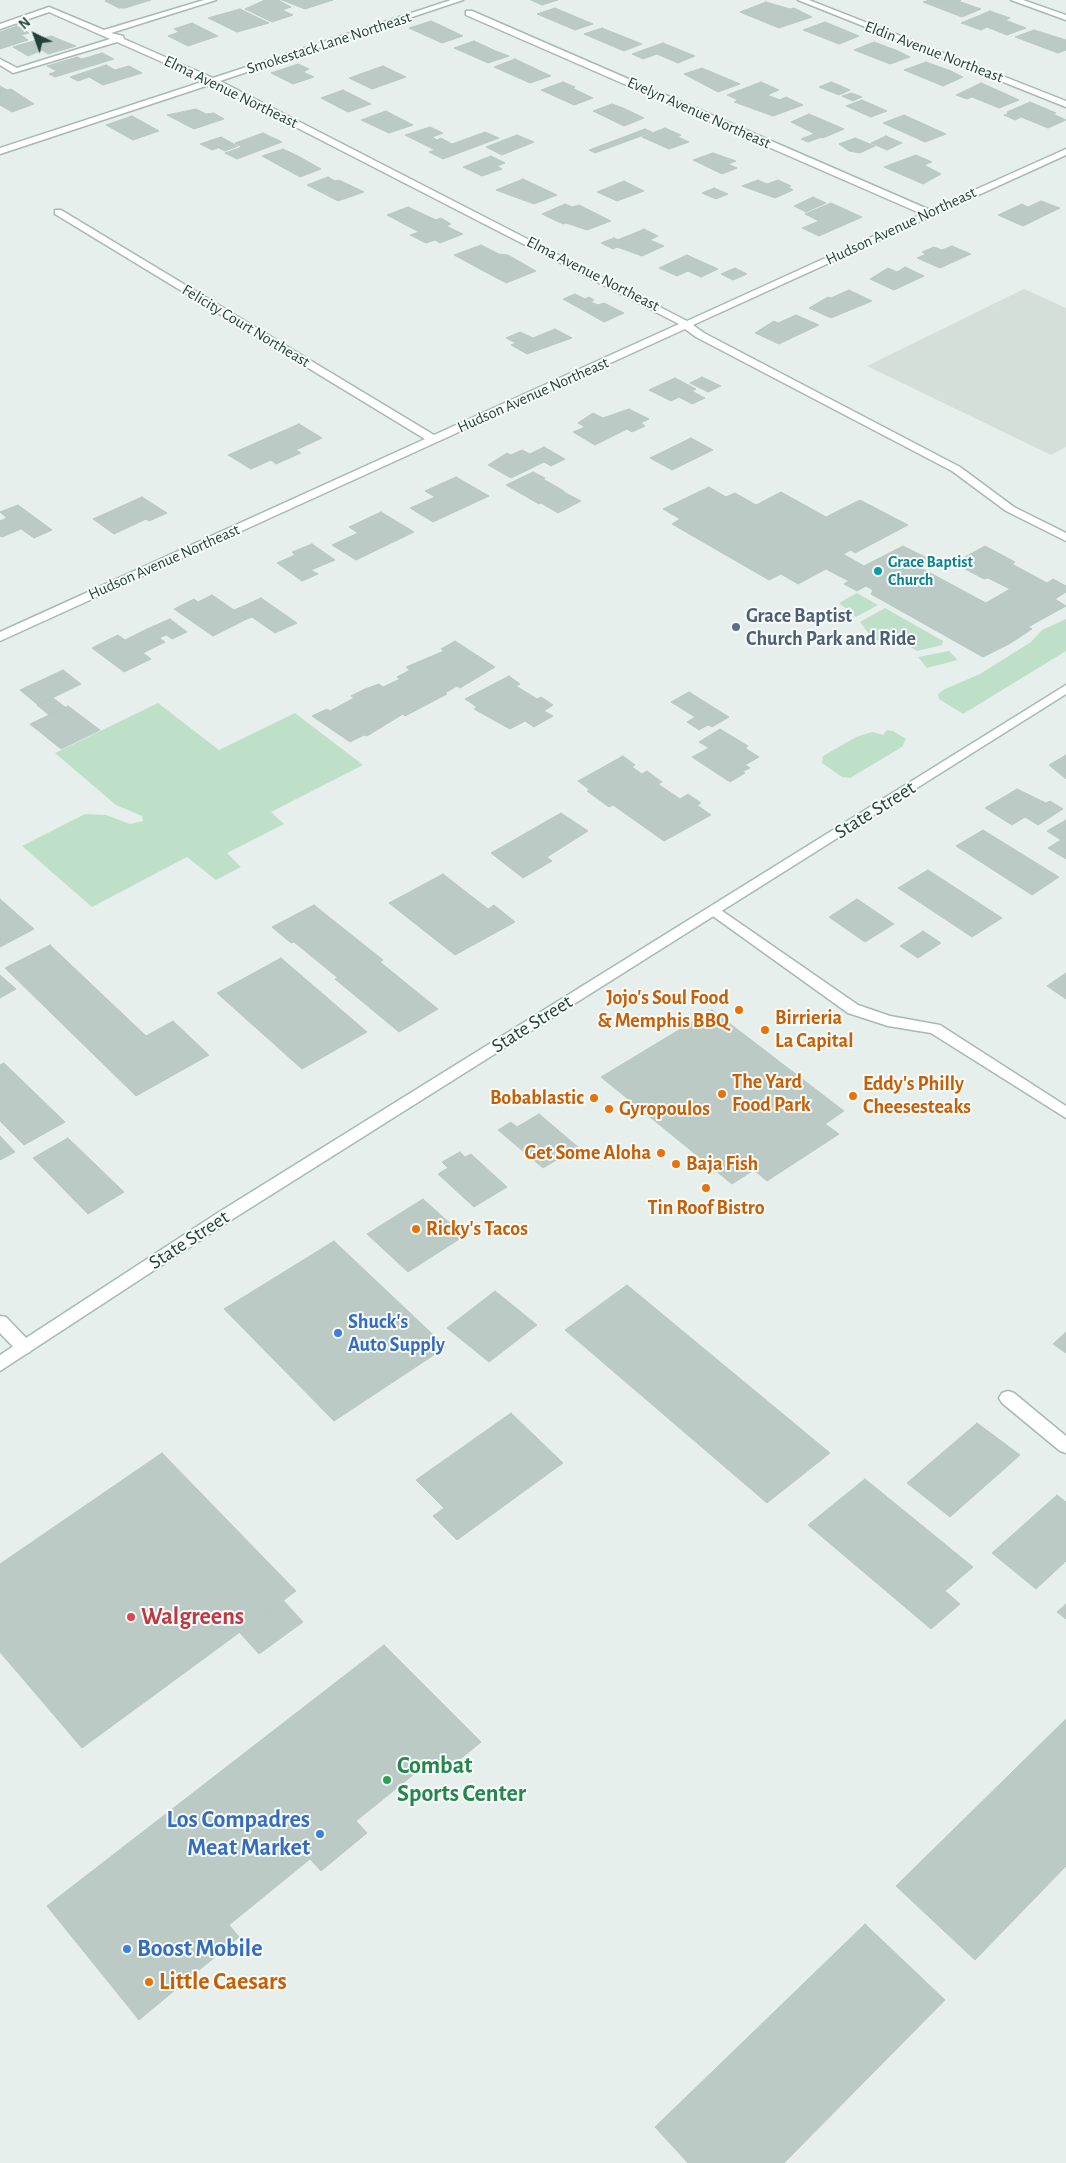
<!DOCTYPE html>
<style>
body{margin:0}
#map{position:relative;width:1066px;height:2163px;overflow:hidden;background:#e6efeb;font-family:"Alegreya Sans",sans-serif}
canvas{display:block}
.north{position:absolute;left:10px;top:10px;width:50px;height:50px;-webkit-text-stroke:4px #f7fbf9;paint-order:stroke;rotate:318deg;font-size:14px;font-weight:700;line-height:20px;text-align:center;color:#24423a}
.north::after{content:'';display:block;margin:auto;width:18px;height:22px;background:#24423a;clip-path:polygon(50% 0,100% 100%,50% 72%,0 100%)}
</style>
<div id="map">
<canvas width="1066" height="2163"></canvas>
<div class="north">N</div>
</div>
<script>
const g = document.querySelector('canvas').getContext('2d');
g.lineJoin = 'round';
function fillPath(path, color) { g.fillStyle = color; g.fill(path, 'evenodd'); }
const shape = rows => new Path2D(rows.map(r => 'M' + r).join(''));
function stroke(path, color, width, dash) { g.strokeStyle = color; g.lineWidth = width; g.lineCap = dash ? 'butt' : 'round'; g.setLineDash(dash || []); g.stroke(path); }
function drawText(font, color, halo, rows, align = 'center') {
  g.font = font + ' "Alegreya Sans",sans-serif'; g.lineWidth = 4; g.setLineDash([]); g.textBaseline = 'middle'; g.strokeStyle = halo; g.fillStyle = color; for (const [text, x, y, turn = 0] of rows) {
    g.save(); g.translate(x, y); g.rotate((+turn || 0) * Math.PI / 180); g.textAlign = isNaN(turn) ? turn : align; if (halo) g.strokeText(text, 0, 0); g.fillText(text, 0, 0); g.restore();
  }
}
fillPath(shape([
 [1024,289,1066,308,1066,447,1051,455,867,366]
]), '#d4dfda');
fillPath(shape([
 [857,593,878,605,856,617,839,603],
 [885,608,943,641,942,645,917,651,892,636,883,641,874,640,860,622],
 [1066,619,1066,651,963,714,939,699,938,694,945,689,980,674,1031,642,1042,630],
 [949,651,958,660,927,668,918,657],
 [158,703,219,750,295,713,363,765,271,812,284,824,227,853,241,867,216,880,187,857,92,907,22,846,85,814,106,815,130,824,143,821,142,816,116,805,55,753],
 [887,730,893,731,906,739,902,747,850,778,842,777,822,763,823,756,856,737,872,732,883,735]
]), '#bfe0c8');
const building = shape([
 [108,0,151,0,125,8,119,8,105,1,108,0],
 [265,0,278,0,291,7,282,10,293,15,272,22,245,9,265,0],
 [282,0,333,0,305,9,282,0],
 [531,0,558,0,542,5,531,0],
 [929,0,961,0,958,1,981,9,962,17,923,2,929,0],
 [766,2,790,9,794,8,812,17,779,28,740,12,766,2],
 [555,8,593,24,575,30,537,14,555,8],
 [240,9,269,23,237,32,208,18,240,9],
 [990,11,1010,18,1005,20,1026,28,1007,35,987,27,981,30,961,23,990,11],
 [431,21,440,25,463,36,442,43,409,28,431,21],
 [825,22,847,31,859,36,839,44,803,30,825,22],
 [192,23,218,36,188,46,168,36,179,32,174,29,192,23],
 [17,26,29,33,21,35,28,40,0,49,0,32,17,26],
 [602,28,642,44,624,51,584,34,602,28],
 [1034,30,1066,40,1066,50,1058,53,1015,37,1034,30],
 [51,36,76,46,48,54,42,50,28,56,13,47,51,36],
 [474,41,498,52,509,56,488,63,454,48,474,41],
 [874,42,898,51,910,57,890,64,854,50,874,42],
 [663,43,695,56,678,63,657,54,643,59,632,54,663,43],
 [102,53,114,59,55,77,49,74,57,71,47,66,77,57,82,59,102,53],
 [515,59,551,76,530,83,494,67,515,59],
 [926,62,951,71,963,77,943,86,904,70,926,62],
 [298,64,309,69,303,72,314,77,293,84,271,73,298,64],
 [106,65,115,70,129,66,142,73,103,85,89,77,78,81,70,77,106,65],
 [383,66,406,77,372,89,349,78,383,66],
 [702,68,740,84,718,92,684,74,702,68],
 [563,82,575,87,572,88,593,98,574,105,541,90,563,82],
 [761,82,779,90,767,95,780,100,786,97,803,105,773,116,734,102,738,100,727,95,761,82],
 [831,82,841,86,829,91,819,87,831,82],
 [981,83,1006,94,1019,100,999,108,972,97,967,99,956,95,981,83],
 [0,86,7,90,11,89,34,104,12,112,0,105,0,86],
 [841,86,850,90,839,95,829,91,841,86],
 [343,90,371,104,348,112,321,98,343,90],
 [852,93,862,97,853,101,842,96,852,93],
 [862,100,887,111,871,117,846,106,862,100],
 [1030,102,1056,113,1053,114,1066,120,1048,128,1021,117,1015,120,1004,115,1010,113,1007,112,1030,102],
 [612,104,623,108,644,118,624,126,593,111,612,104],
 [196,109,206,114,214,113,224,119,194,129,167,115,196,109],
 [386,111,413,125,389,133,361,120,386,111],
 [809,114,844,129,823,138,791,122,809,114],
 [904,115,946,134,925,142,883,123,904,115],
 [132,116,159,131,133,140,106,125,132,116],
 [430,127,443,133,432,137,437,140,441,138,452,144,485,132,499,138,443,159,429,152,435,150,405,135,430,127],
 [665,128,681,135,678,137,689,142,669,149,642,137,665,128],
 [645,129,652,132,595,153,589,150,645,129],
 [263,133,282,142,237,159,225,153,242,147,235,143,263,133],
 [814,134,822,137,808,142,801,139,814,134],
 [517,135,534,142,502,155,486,147,517,135],
 [886,136,902,143,887,150,871,143,886,136],
 [221,137,232,143,212,150,200,144,221,137],
 [855,138,875,146,860,153,849,151,839,144,855,138],
 [232,143,238,146,225,151,219,148,232,143],
 [283,149,298,156,321,169,300,177,262,156,283,149],
 [713,153,736,161,728,164,737,168,722,174,693,160,713,153],
 [916,155,932,162,924,165,941,174,923,184,884,167,916,155],
 [491,156,505,163,497,166,502,169,482,176,463,167,491,156],
 [328,177,335,181,339,180,364,192,338,201,307,185,328,177],
 [523,179,557,195,534,204,496,190,523,179],
 [758,180,767,184,778,180,791,186,788,187,793,190,775,198,742,186,758,180],
 [624,181,644,191,617,201,597,192,624,181],
 [714,188,728,194,716,199,702,193,714,188],
 [813,197,826,203,806,212,794,206,813,197],
 [1041,201,1060,208,1023,226,998,215,1022,204,1028,207,1041,201],
 [831,203,862,217,819,236,802,228,819,221,805,214,831,203],
 [565,204,572,207,579,205,611,221,587,230,566,223,563,224,542,214,565,204],
 [408,207,436,220,441,218,451,224,446,226,463,234,440,243,435,240,426,243,410,235,419,232,387,215,408,207],
 [644,229,658,236,650,240,635,233,644,229],
 [635,233,650,240,664,246,642,256,617,247,625,243,617,240,635,233],
 [614,238,625,243,613,249,601,243,614,238],
 [481,245,499,254,508,255,536,271,506,283,454,255,481,245],
 [952,246,971,254,940,268,917,258,926,254,922,252,934,247,942,250,952,246],
 [687,255,718,269,701,277,688,271,677,276,659,268,687,255],
 [905,267,924,276,894,290,870,279,888,268,897,272,905,267],
 [735,268,747,274,733,280,721,274,735,268],
 [849,290,872,301,831,318,809,308,828,297,831,298,849,290],
 [575,294,585,299,589,297,594,300,591,302,598,305,604,303,624,313,604,322,563,299,575,294],
 [796,315,819,325,779,344,755,333,774,321,778,323,796,315],
 [555,329,572,338,527,354,511,345,516,343,506,338,520,332,533,338,555,329],
 [702,377,721,386,708,392,690,383,702,377],
 [675,378,696,389,692,391,705,398,692,404,679,397,671,401,649,390,675,378],
 [629,409,649,419,641,423,645,426,632,432,627,429,595,445,573,432,585,427,578,423,593,413,603,418,629,409],
 [299,424,322,438,296,450,301,453,276,464,271,460,251,469,228,455,299,424],
 [691,438,713,450,672,470,650,458,691,438],
 [544,447,565,459,551,466,544,462,511,478,488,465,507,453,511,455,522,450,530,454,544,447],
 [533,472,545,478,543,479,564,491,539,504,506,485,533,472],
 [456,477,489,496,433,522,410,508,435,497,425,491,456,477],
 [709,487,726,497,735,493,756,505,781,492,826,517,860,500,908,525,855,553,851,550,843,554,864,566,903,546,933,561,921,568,986,603,1010,589,988,578,984,579,954,563,985,546,1015,562,1012,564,1047,583,1053,579,1066,586,1066,592,1055,599,1066,606,1028,627,1032,629,1009,644,983,657,871,594,873,590,866,586,857,591,844,584,849,581,826,569,798,584,781,574,769,580,672,524,680,519,663,509,709,487],
 [564,492,581,501,558,513,541,503,564,492],
 [142,497,167,513,149,521,146,519,114,534,93,519,142,497],
 [18,505,52,530,34,538,21,529,2,537,0,536,0,521,7,518,0,512,18,505],
 [381,512,414,532,356,560,332,545,358,533,349,527,381,512],
 [312,544,335,560,311,570,318,574,302,581,277,563,295,555,292,552,312,544],
 [212,595,234,610,247,619,213,636,174,609,194,599,198,602,212,595],
 [261,598,297,623,275,633,239,608,261,598],
 [239,608,252,617,247,619,234,610,239,608],
 [170,619,187,632,172,639,154,626,170,619],
 [154,626,166,635,159,638,147,629,154,626],
 [147,629,165,642,143,653,151,659,124,672,92,648,118,635,125,640,147,629],
 [455,641,495,667,460,688,457,686,445,693,447,694,405,716,403,714,367,736,364,735,350,742,312,716,327,709,330,711,354,698,351,696,365,689,379,684,383,687,400,679,397,677,410,670,406,667,444,651,441,649,455,641],
 [63,670,81,684,38,705,20,690,63,670],
 [509,676,520,684,516,686,537,699,541,697,553,705,544,711,553,716,534,727,525,721,510,729,474,709,477,707,465,699,509,676],
 [689,692,729,717,712,727,708,725,699,730,687,722,695,717,671,702,689,692],
 [53,698,65,707,49,715,37,705,53,698],
 [68,706,100,730,61,749,30,724,68,706],
 [720,729,748,746,745,748,759,757,745,765,750,768,742,772,745,773,730,782,692,757,709,748,699,742,720,729],
 [1066,755,1066,779,1049,765,1066,755],
 [623,756,635,765,632,767,642,774,647,771,662,782,658,784,680,799,688,794,701,803,697,805,711,815,664,841,613,805,609,807,587,791,590,790,578,781,623,756],
 [1017,789,1046,803,1050,801,1063,809,1038,825,1025,817,1012,825,985,808,1017,789],
 [561,813,588,831,547,857,552,861,523,878,491,853,561,813],
 [1066,820,1066,859,1048,848,1061,840,1047,831,1066,820],
 [983,830,1059,877,1032,895,956,846,983,830],
 [928,870,1002,918,972,937,898,888,928,870],
 [443,874,488,909,494,905,515,922,455,955,389,903,443,874],
 [0,899,34,929,0,947,0,899],
 [857,899,894,924,865,942,829,917,857,899],
 [314,905,383,960,380,962,438,1009,399,1032,335,979,338,978,294,942,291,943,272,927,314,905],
 [923,931,941,943,918,958,900,946,923,931],
 [50,945,146,1036,173,1021,209,1055,136,1096,5,968,50,945],
 [281,958,367,1032,302,1069,217,993,281,958],
 [1066,973,1066,999,1047,986,1066,973],
 [0,975,16,989,0,998,0,975],
 [712,1010,844,1111,825,1124,839,1134,767,1181,754,1170,732,1184,601,1077,712,1010],
 [4,1063,65,1122,24,1145,0,1121,0,1065,4,1063],
 [539,1114,578,1147,543,1168,498,1130,511,1122,517,1127,539,1114],
 [0,1136,15,1152,0,1160,0,1136],
 [68,1138,124,1192,88,1214,33,1158,68,1138],
 [460,1152,465,1157,471,1154,507,1187,474,1207,438,1174,448,1168,442,1162,460,1152],
 [423,1199,464,1236,408,1272,367,1234,423,1199],
 [334,1241,446,1347,334,1421,224,1309,334,1241],
 [627,1285,830,1453,767,1503,565,1330,627,1285],
 [495,1291,537,1325,489,1362,447,1328,495,1291],
 [1066,1332,1066,1353,1053,1344,1066,1332],
 [511,1413,563,1463,457,1540,433,1516,444,1508,416,1480,511,1413],
 [977,1423,1020,1455,950,1517,907,1483,977,1423],
 [162,1453,296,1591,82,1748,0,1652,0,1564,162,1453],
 [865,1479,973,1567,945,1591,960,1604,931,1629,808,1525,865,1479],
 [1057,1495,1066,1502,1066,1561,1036,1589,992,1553,1057,1495],
 [283,1600,303,1622,259,1654,240,1633,283,1600],
 [1066,1604,1066,1619,1057,1612,1066,1604],
 [384,1645,481,1742,441,1775,429,1762,356,1821,367,1833,321,1871,310,1859,229,1925,239,1937,139,2020,47,1906,384,1645],
 [1066,1719,1066,1866,975,1960,896,1886,1066,1719],
 [865,1924,945,2000,784,2163,688,2163,655,2127,865,1924]
]);
fillPath(building, '#bbcac4');
stroke(building, '#b8c9c2', 1);
const minor = shape([
 [204,0,216,0,111,33,123,36,124,39,213,78,451,0,463,0,220,81,687,321,922,214,466,15,466,11,472,11,930,210,1066,149,1066,155,693,325,704,333,960,467,1014,507,1066,533,1066,541,1006,511,952,471,696,337,685,329,0,641,0,632,425,439,55,214,55,210,61,210,434,435,679,324,212,84,0,154,0,148,205,81,117,42,13,73,0,65,0,59,17,68,110,39,49,12,0,29,0,24,49,7,104,30,204,0],
 [798,0,809,0,1066,101,1066,107,798,0],
 [1011,0,1023,0,1066,15,1066,20,1011,0],
 [715,906,858,1005,890,1016,940,1025,1066,1106,1066,1118,931,1033,888,1026,848,1013,710,914,708,911,710,908,715,906],
 [0,1316,6,1317,30,1342,32,1347,30,1352,24,1354,18,1352,0,1333,0,1316],
 [1008,1391,1014,1393,1066,1436,1066,1453,1060,1451,1002,1403,999,1398,1002,1393,1008,1391]
]);
const secondary = shape([
 [1066,685,1066,694,228,1222,0,1371,0,1355,216,1214,1066,685]
]);
stroke(minor, '#a8b8b2', 3);
stroke(secondary, '#a4bbb3', 3);
fillPath(minor, '#fff');
fillPath(secondary, '#fff');
for (const [x, y, r, color] of [
 [878,571,5,"#0f9aa8"],
 [736,627,5,"#5c6f8a"],
 [739,1010,5,"#e8710a"],
 [765,1030,5,"#e8710a"],
 [722,1094,5,"#e8710a"],
 [853,1096,5,"#e8710a"],
 [594,1098,5,"#e8710a"],
 [609,1109,5,"#e8710a"],
 [661,1153,5,"#e8710a"],
 [676,1164,5,"#e8710a"],
 [706,1188,5,"#e8710a"],
 [416,1229,5,"#e8710a"],
 [338,1333,5,"#3f7fe0"],
 [131,1617,5,"#e0444e"],
 [387,1780,5,"#2e9e5b"],
 [320,1834,5,"#3f7fe0"],
 [127,1949,5,"#3f7fe0"],
 [149,1982,5,"#e8710a"]
]) { const dot = new Path2D(); dot.arc(x, y, r, 0, 2 * Math.PI); g.fillStyle = color; g.fill(dot); stroke(dot, '#f7fbf9', 2); }
drawText('16px', '#24423a', '#f7fbf9', [
 ["Smokestack Lane Northeast",329,43,-18],
 ["Eldin Avenue Northeast",934,52,21],
 ["Elma Avenue Northeast",231,92,26],
 ["Evelyn Avenue Northeast",699,113,24],
 ["Hudson Avenue Northeast",901,226,-25],
 ["Elma Avenue Northeast",593,274,27],
 ["Felicity Court Northeast",246,326,31],
 ["Hudson Avenue Northeast",533,395,-24],
 ["Hudson Avenue Northeast",164,562,-24]
]);
drawText('bold 16px', '#0d838f', '#f7fbf9', [
 ["Grace Baptist",888,562],
 ["Church",888,580]
], 'left');
drawText('bold 20px', '#4e5e75', '#f7fbf9', [
 ["Grace Baptist",746,616],
 ["Church Park and Ride",746,639]
], 'left');
drawText('20px', '#24423a', '#f7fbf9', [
 ["State Street",875,810,-32],
 ["State Street",532,1024,-32],
 ["State Street",189,1240,-33]
]);
drawText('bold 20px', '#c56008', '#f7fbf9', [
 ["Jojo's Soul Food",729,998,"right"],
 ["& Memphis BBQ",729,1021,"right"],
 ["Birrieria",775,1018],
 ["La Capital",775,1041],
 ["The Yard",732,1082],
 ["Food Park",732,1105],
 ["Eddy's Philly",863,1084],
 ["Cheesesteaks",863,1107],
 ["Bobablastic",584,1098,"right"],
 ["Gyropoulos",619,1109],
 ["Get Some Aloha",651,1153,"right"],
 ["Baja Fish",686,1164],
 ["Tin Roof Bistro",706,1208,"center"],
 ["Ricky's Tacos",426,1229]
], 'left');
drawText('bold 20px', '#366cbe', '#f7fbf9', [
 ["Shuck's",348,1322],
 ["Auto Supply",348,1345]
], 'left');
drawText('bold 24px', '#be3a42', '#f7fbf9', [
 ["Walgreens",141,1617]
], 'left');
drawText('bold 24px', '#27864d', '#f7fbf9', [
 ["Combat",397,1766],
 ["Sports Center",397,1794]
], 'left');
drawText('bold 24px', '#366cbe', '#f7fbf9', [
 ["Los Compadres",310,1820],
 ["Meat Market",310,1848],
 ["Boost Mobile",137,1949,"left"]
], 'right');
drawText('bold 24px', '#c56008', '#f7fbf9', [
 ["Little Caesars",159,1982]
], 'left');
</script>
